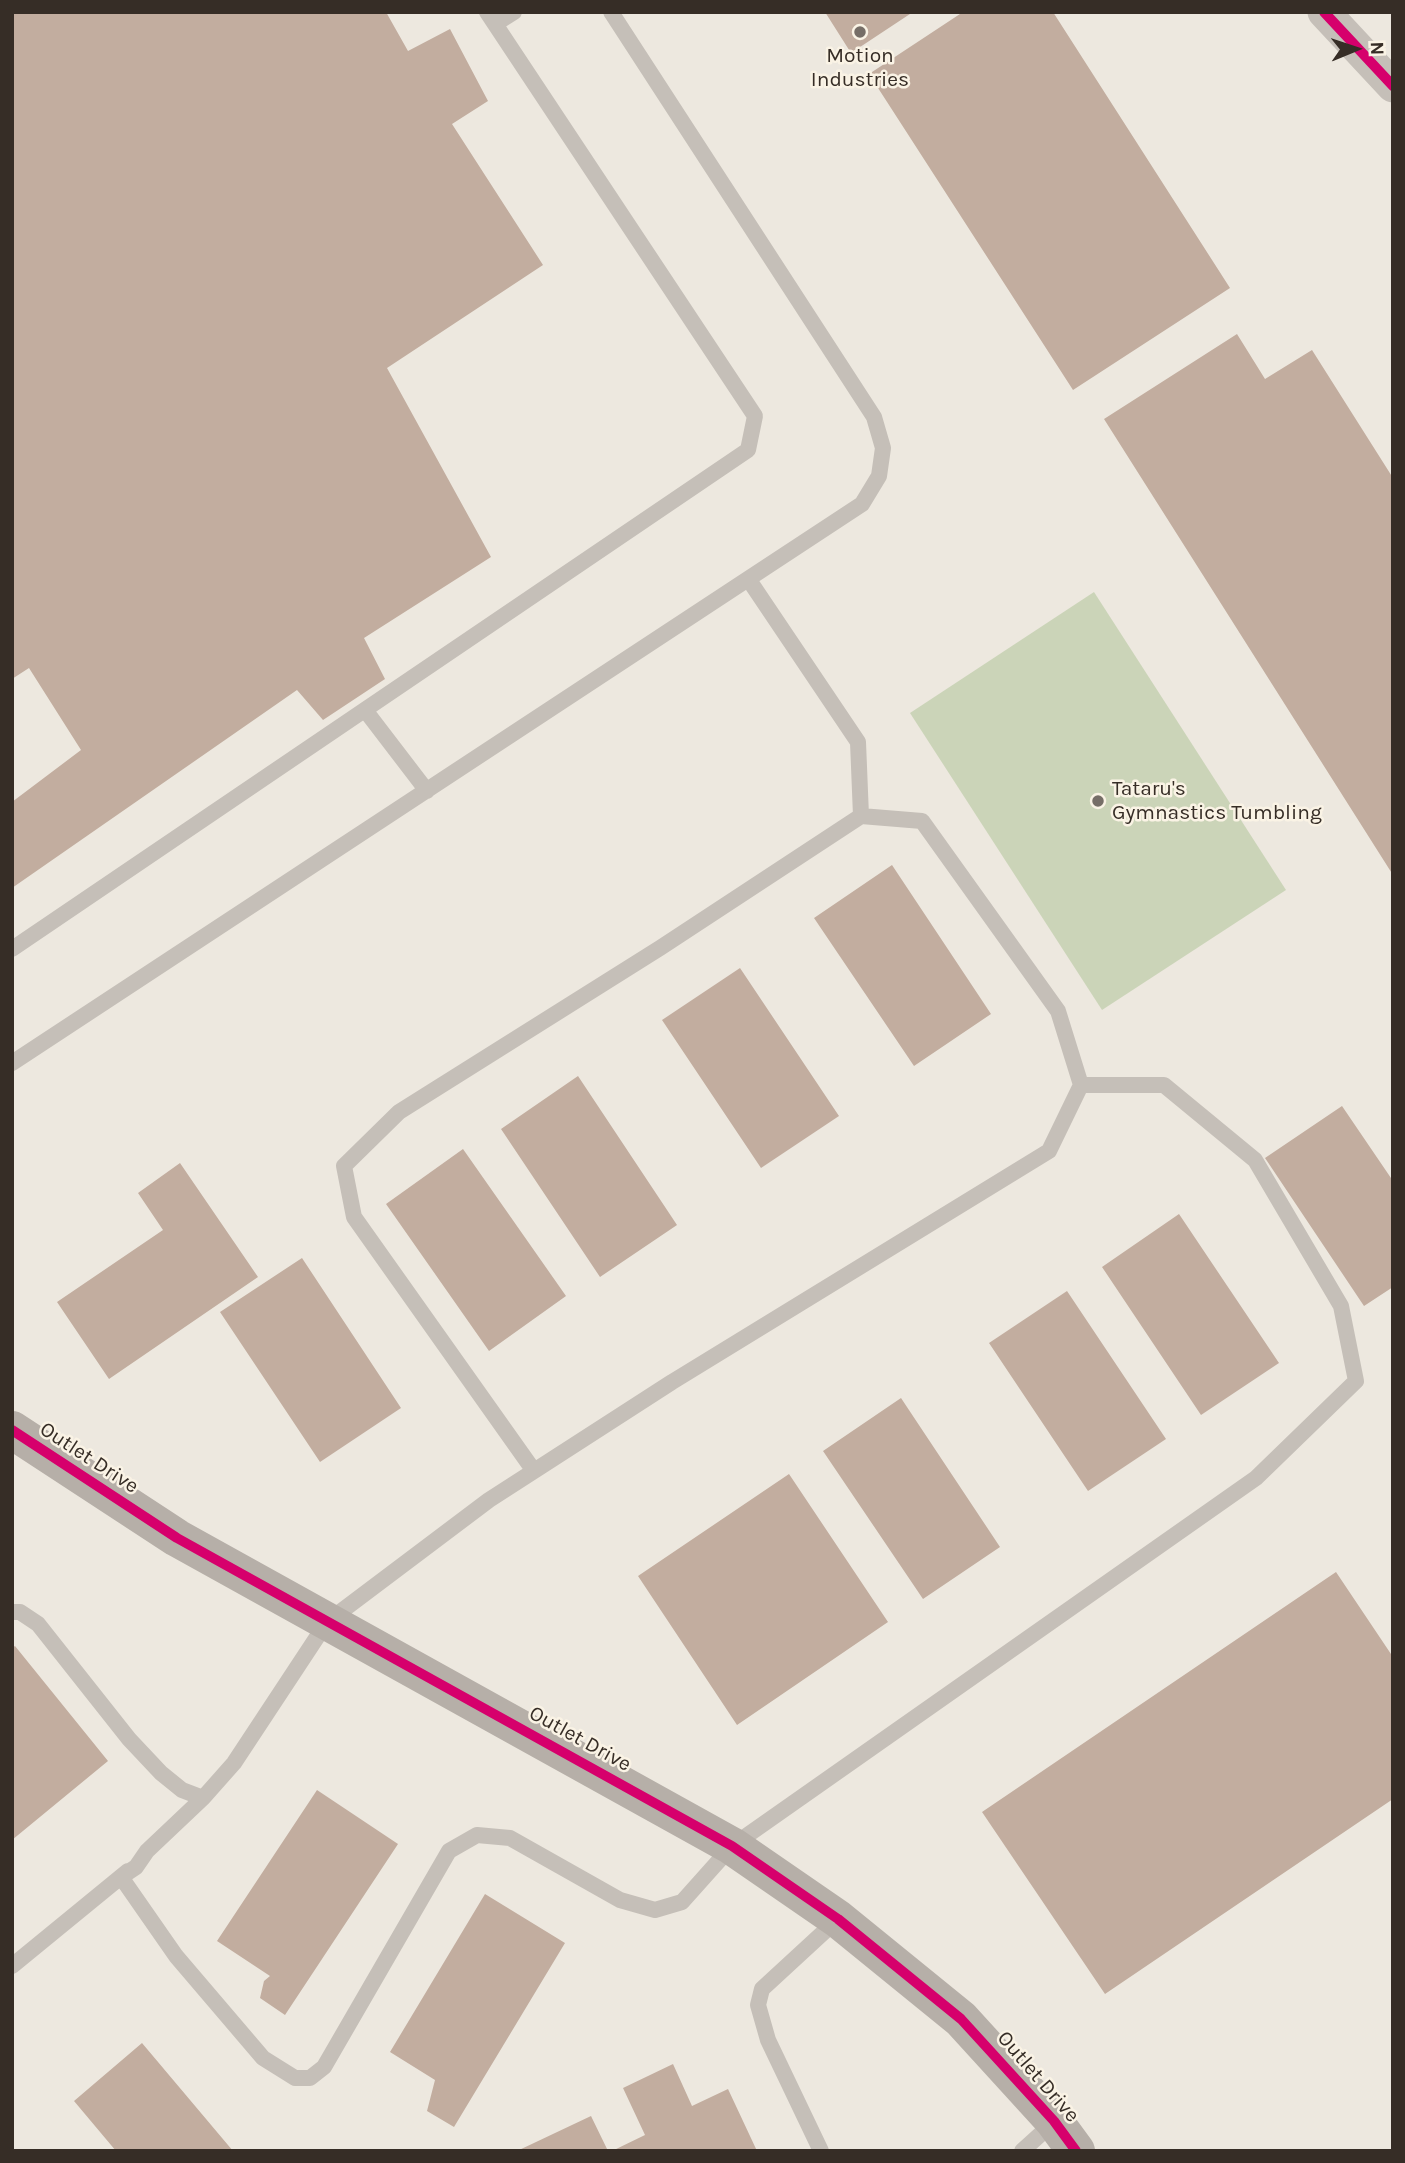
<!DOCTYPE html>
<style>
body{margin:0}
#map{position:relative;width:1405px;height:2163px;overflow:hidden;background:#ede8df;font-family:Karla,sans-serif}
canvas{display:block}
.frame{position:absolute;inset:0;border:14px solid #362d26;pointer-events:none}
.north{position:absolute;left:1321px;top:14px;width:70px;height:70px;-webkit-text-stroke:5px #faf3e5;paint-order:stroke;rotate:88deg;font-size:19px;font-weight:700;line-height:28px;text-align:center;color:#362d26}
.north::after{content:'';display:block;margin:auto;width:24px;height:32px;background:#362d26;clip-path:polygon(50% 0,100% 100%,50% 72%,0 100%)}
</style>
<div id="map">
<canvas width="1405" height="2163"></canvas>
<div class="frame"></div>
<div class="north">N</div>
</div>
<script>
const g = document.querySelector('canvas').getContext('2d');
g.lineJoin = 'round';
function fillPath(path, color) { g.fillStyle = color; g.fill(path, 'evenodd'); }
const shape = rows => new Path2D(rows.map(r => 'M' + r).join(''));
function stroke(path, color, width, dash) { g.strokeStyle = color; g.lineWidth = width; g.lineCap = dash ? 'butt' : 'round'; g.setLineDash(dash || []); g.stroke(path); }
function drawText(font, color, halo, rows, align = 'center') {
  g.font = font + ' Karla,sans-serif'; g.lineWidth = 5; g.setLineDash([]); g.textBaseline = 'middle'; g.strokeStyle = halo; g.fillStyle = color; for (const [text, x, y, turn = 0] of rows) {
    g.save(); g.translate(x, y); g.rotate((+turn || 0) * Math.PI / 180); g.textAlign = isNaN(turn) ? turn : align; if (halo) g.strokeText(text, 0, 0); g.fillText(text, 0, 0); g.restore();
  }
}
fillPath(shape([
 [1094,592,1286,890,1102,1010,910,713]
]), '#cbd4b8');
fillPath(shape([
 [12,12,386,12,408,51,450,29,488,101,452,124,543,265,387,368,491,557,364,638,385,679,323,720,297,690,12,888,12,802,81,750,29,668,12,679],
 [825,12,913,12,851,53],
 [963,12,1053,12,1230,288,1073,390,869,74],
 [1237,334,1265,379,1312,350,1393,478,1393,875,1104,419],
 [892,865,991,1014,914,1066,814,918],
 [740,968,839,1116,761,1168,662,1020],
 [578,1076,677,1225,600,1277,501,1129],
 [1342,1106,1393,1181,1393,1287,1364,1306,1265,1158],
 [463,1149,566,1296,489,1351,386,1204],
 [180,1163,258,1277,109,1379,57,1302,163,1230,138,1193],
 [1179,1214,1279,1363,1201,1415,1102,1267],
 [302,1258,401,1408,320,1462,220,1312],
 [1067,1291,1166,1439,1088,1491,989,1343],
 [901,1398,1000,1547,923,1599,823,1451],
 [789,1474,888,1622,737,1725,638,1576],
 [1336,1572,1393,1657,1393,1799,1105,1994,982,1812],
 [15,1646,108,1761,12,1840,12,1648],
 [317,1790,398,1844,285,2015,260,1998,264,1981,270,1976,217,1941],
 [485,1894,565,1943,454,2127,427,2111,435,2080,390,2052],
 [142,2043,233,2151,116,2151,74,2101],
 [673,2064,692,2106,728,2089,757,2151,612,2151,645,2135,623,2088],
 [591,2116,608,2151,517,2151]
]), '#c2ad9f');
stroke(shape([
 [495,24,514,12],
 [749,580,858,742,861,816],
 [365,710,427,791],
 [12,949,748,450,755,416,487,12],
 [12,1063,862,504,879,476,883,448,874,417,611,12],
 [534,1471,354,1217,344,1166,399,1112,660,948,861,816,922,821,1058,1011,1081,1085,1049,1151,672,1382,534,1471,489,1500,327,1622,234,1763,203,1798,147,1851,136,1867,121,1877,176,1956,263,2058,295,2078,310,2078,324,2067,449,1851,477,1835,510,1838,620,1900,655,1910,682,1902,732,1846,1256,1478,1356,1381,1341,1306,1255,1160,1164,1085,1081,1085],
 [12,1612,20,1612,38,1624,129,1739,161,1773,182,1790,203,1798],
 [12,1966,128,1871],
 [821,2151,768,2040,758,2005,762,1989,838,1919],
 [1022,2151,1054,2122]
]), '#c5bfb8', 16);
stroke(shape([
 [1324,12,1393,86]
]), '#c5bfb8', 33);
stroke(shape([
 [12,1430,177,1538,732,1846,838,1919,961,2019,1054,2121,1076,2151]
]), '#b6afa8', 38);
stroke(shape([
 [1324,12,1393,86],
 [12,1430,177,1538,732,1846,838,1919,961,2019,1054,2121,1076,2151]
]), '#d6006c', 10);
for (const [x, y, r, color] of [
 [860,32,7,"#766e67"],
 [1098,801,7,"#766e67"]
]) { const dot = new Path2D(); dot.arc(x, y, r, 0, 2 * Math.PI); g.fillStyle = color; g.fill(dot); stroke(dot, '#faf3e5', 2.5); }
drawText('21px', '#362d26', '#faf3e5', [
 ["Motion",860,56],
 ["Industries",860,80],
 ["Tataru's",1112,789,"left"],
 ["Gymnastics Tumbling",1112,813,"left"]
]);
drawText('21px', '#362d26', '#faf3e5', [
 ["Outlet Drive",89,1458,33],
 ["Outlet Drive",580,1739,29],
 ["Outlet Drive",1038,2077,49]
]);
</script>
